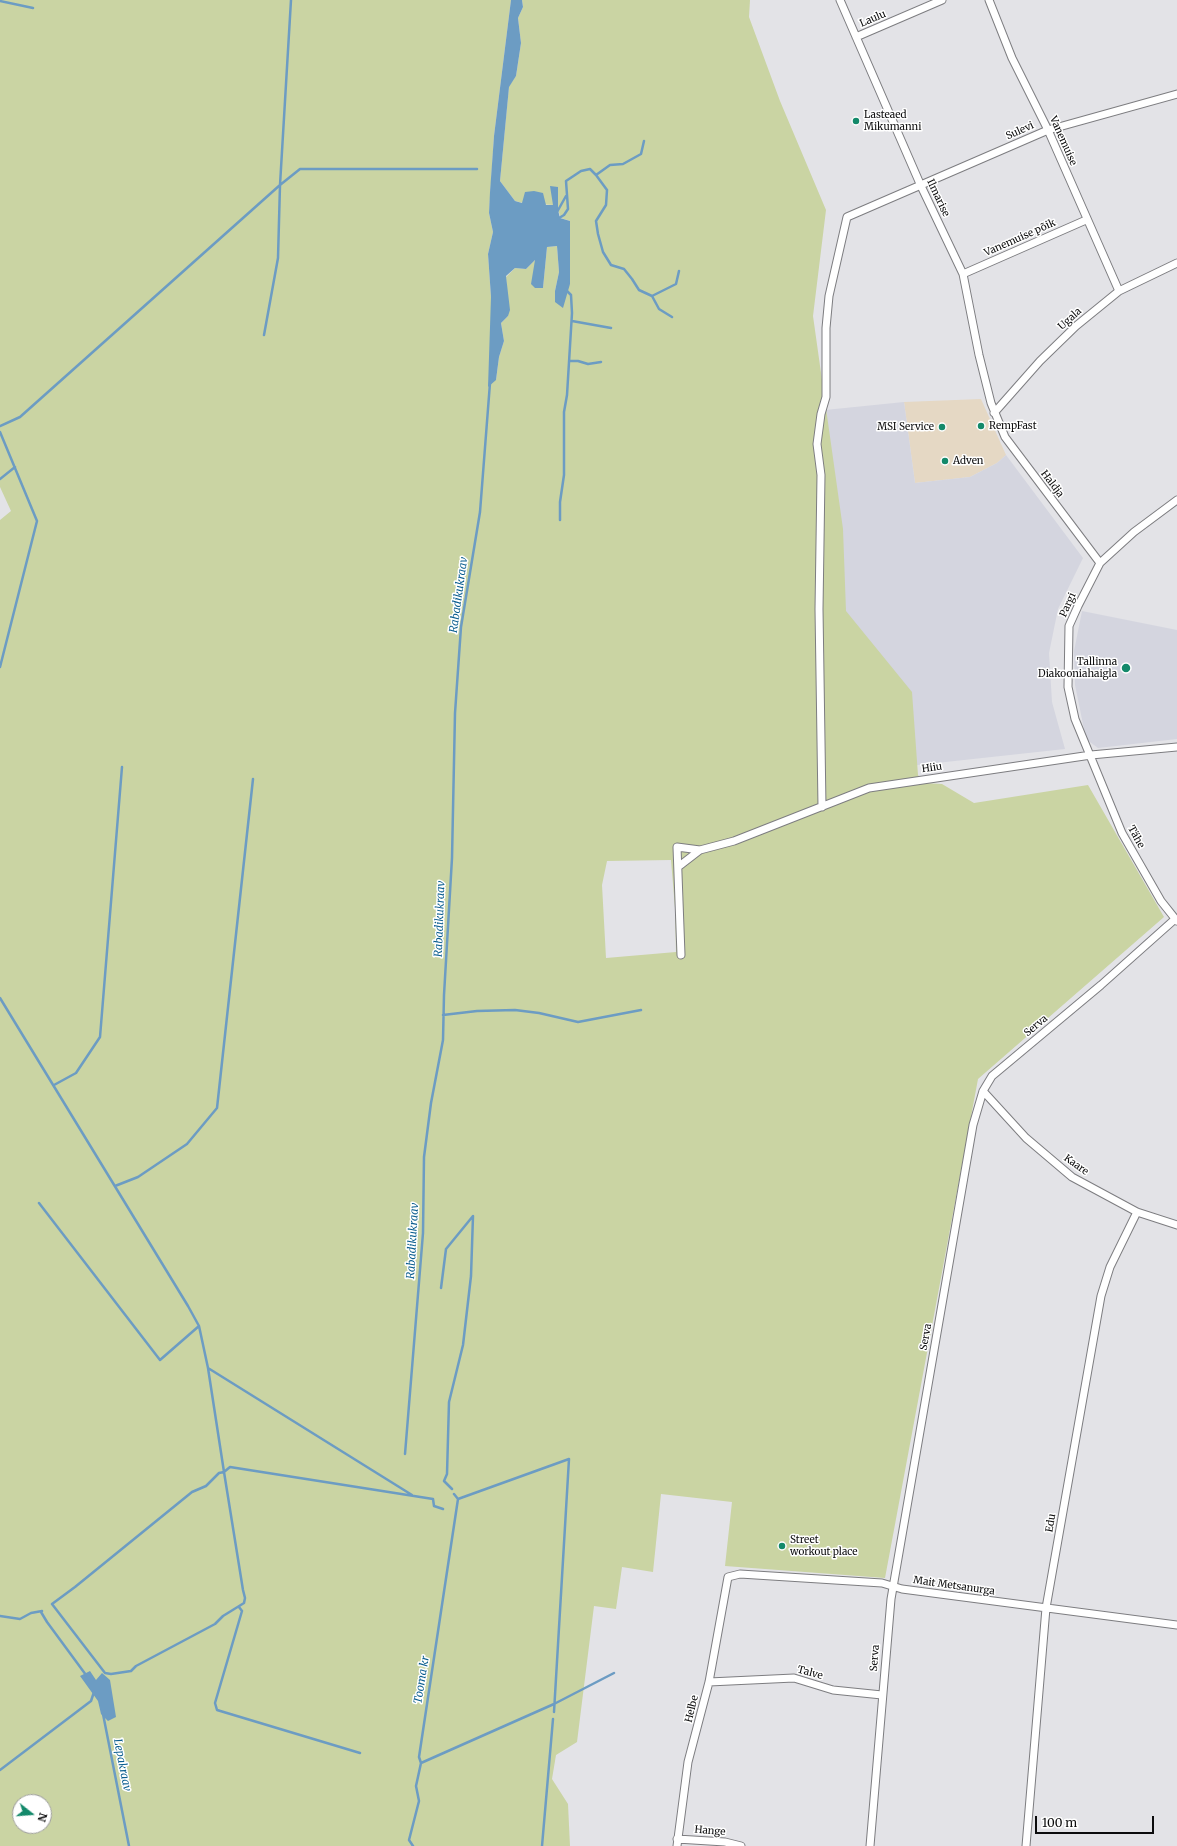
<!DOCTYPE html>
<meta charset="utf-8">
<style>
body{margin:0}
#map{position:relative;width:1177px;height:1846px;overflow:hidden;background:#e3e3e7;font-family:Merriweather,serif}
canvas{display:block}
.north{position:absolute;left:12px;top:1794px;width:40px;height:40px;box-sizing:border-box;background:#fff;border:1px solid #9e9e9e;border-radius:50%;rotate:107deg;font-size:11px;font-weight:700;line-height:16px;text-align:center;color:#0c0c0d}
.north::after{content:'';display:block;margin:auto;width:14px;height:18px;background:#13896a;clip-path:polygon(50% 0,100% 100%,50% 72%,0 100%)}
.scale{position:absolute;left:1035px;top:1816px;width:119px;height:18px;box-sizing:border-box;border:2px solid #0c0c0d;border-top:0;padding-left:5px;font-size:12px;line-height:14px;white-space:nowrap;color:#0c0c0d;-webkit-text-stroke:3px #fff;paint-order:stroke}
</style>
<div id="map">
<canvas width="1177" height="1846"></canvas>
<div class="north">N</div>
<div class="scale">100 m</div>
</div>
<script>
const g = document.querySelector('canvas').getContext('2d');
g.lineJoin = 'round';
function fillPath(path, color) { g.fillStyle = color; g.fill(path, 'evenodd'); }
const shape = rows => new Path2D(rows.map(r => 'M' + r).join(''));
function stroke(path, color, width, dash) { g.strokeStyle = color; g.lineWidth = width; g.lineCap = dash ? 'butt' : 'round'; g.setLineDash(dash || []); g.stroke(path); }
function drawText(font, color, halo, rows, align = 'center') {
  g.font = font + ' Merriweather,serif'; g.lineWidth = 3; g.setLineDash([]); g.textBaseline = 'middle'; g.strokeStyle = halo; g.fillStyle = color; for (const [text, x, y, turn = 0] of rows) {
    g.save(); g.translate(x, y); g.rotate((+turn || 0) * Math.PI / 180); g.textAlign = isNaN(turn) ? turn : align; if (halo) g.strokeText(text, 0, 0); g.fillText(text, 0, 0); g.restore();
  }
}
fillPath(shape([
 [981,399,1006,455,997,463,970,477,915,483,904,402]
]), '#e5d8c4');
fillPath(shape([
 [904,402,915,483,970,477,997,463,1006,455,1083,558,1058,609,1049,653,1052,702,1065,749,826,775,825,410],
 [1082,611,1177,630,1177,739,1098,748,1086,739,1075,685,1074,651]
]), '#d4d5df');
fillPath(shape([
 [0,0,511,0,494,136,489,213,493,232,488,254,491,297,491,331,496,380,499,357,504,341,501,323,508,316,506,277,515,268,526,269,535,260,543,288,547,247,557,246,559,272,555,291,570,284,570,221,561,218,558,210,558,188,553,205,523,203,515,201,500,181,509,86,516,76,521,43,518,18,523,7,522,0,750,0,749,17,780,101,826,210,813,316,843,529,846,611,912,692,918,775,924,783,942,784,974,803,1088,785,1164,917,978,1079,885,1578,725,1566,732,1502,661,1494,653,1572,622,1567,616,1609,594,1606,577,1742,556,1755,552,1779,568,1804,570,1846,0,1846,0,520,11,511,0,487],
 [671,860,675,908,676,952,606,958,602,885,607,861],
 [20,1802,44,1802,44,1826,20,1826]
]), '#cad4a3');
fillPath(shape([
 [511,0,522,0,523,7,518,18,521,43,516,76,509,87,500,181,515,201,522,203,525,192,534,191,543,193,546,205,553,205,550,186,558,187,558,210,560,218,570,221,570,284,563,308,555,302,555,291,559,272,557,246,547,247,543,288,535,288,531,284,535,260,526,269,515,268,506,276,510,310,508,316,501,323,504,341,499,357,496,380,488,387,491,297,488,254,493,232,489,213,490,192,494,136],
 [90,1671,96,1680,102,1673,110,1680,116,1717,108,1721,101,1714,98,1701,80,1676]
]), '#6c9cc3');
stroke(shape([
 [0,1,33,8],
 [596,175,607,190,606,205,596,221,598,234,603,252,611,265,624,269,632,279,639,290,652,296,659,309,672,317],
 [557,212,566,196],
 [559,218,564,215,568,209,566,181,581,171,590,169,596,175,610,165,623,164,641,154,644,141],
 [652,296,676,284,679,271],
 [572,321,611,328],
 [264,335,278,258,280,185,291,0],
 [569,361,578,361,588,364,601,362],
 [0,426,20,417,280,185,300,169,477,169],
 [0,432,37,521,0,667],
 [0,479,15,467],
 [560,520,560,502,564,475,564,412,567,395,572,313,571,295,566,290],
 [0,998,188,1306,199,1326,208,1368,224,1472,243,1590,245,1598,244,1603,223,1616,215,1624,136,1666,131,1671,111,1674,105,1673,52,1604,75,1587,192,1492,206,1486,219,1473,224,1472,230,1467,433,1499,434,1506,443,1509],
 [443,1015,477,1011,515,1010,539,1013,578,1022,641,1010],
 [54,1085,76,1073,100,1037,122,767],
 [115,1186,138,1177,187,1144,217,1108,253,779],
 [39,1203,160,1360,199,1326],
 [441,1288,446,1249,473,1216,471,1276,463,1345,449,1402,447,1474,444,1481,452,1489],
 [208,1368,412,1495],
 [405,1454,423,1233,424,1157,431,1103,443,1040,444,995,452,858,455,713,461,627,480,512,490,383],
 [454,1494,458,1499],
 [239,1607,242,1611,215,1703,217,1710,360,1753],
 [41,1612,47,1622,86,1675],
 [0,1616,20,1619,31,1613,42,1611],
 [103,1714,129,1846],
 [421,1763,554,1704,614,1673],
 [0,1770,91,1701,94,1692],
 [413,1846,409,1840,419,1801,416,1786,421,1763,419,1757,458,1499,569,1459,554,1712],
 [542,1846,553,1719]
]), '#6c9cc3', 2.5);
const street = shape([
 [840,0,921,186,963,274,979,355,991,403,1005,437,1100,563],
 [989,0,1012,58,1048,130,1119,291],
 [856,37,942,0],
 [963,274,1086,220],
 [994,413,1040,361,1076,326,1119,291,1177,263],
 [1177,500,1134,532,1100,563,1078,606,1069,626,1068,687,1075,719,1122,833,1161,901,1177,921],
 [822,807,819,609,821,475,817,444,821,414,826,397,826,328,829,296,847,217,1048,130,1177,94],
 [678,867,700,850],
 [681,955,677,847,700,850,734,841,869,788,1091,755,1177,747],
 [983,1091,1026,1138,1072,1177,1137,1212,1177,1225],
 [709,1682,794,1678,833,1690,882,1695],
 [677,1839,725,1842,741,1846],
 [677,1846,688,1762,709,1682,728,1577,740,1574,882,1583,902,1589,1177,1625],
 [870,1846,891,1599,973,1125,983,1091,992,1076,1101,985,1175,919],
 [1026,1846,1046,1608,1101,1296,1110,1267,1137,1212]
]);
stroke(street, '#7d7d80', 9);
stroke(street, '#fff', 7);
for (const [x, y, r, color] of [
 [856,121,4,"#13896a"],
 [981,426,4,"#13896a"],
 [942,427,4,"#13896a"],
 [945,461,4,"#13896a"],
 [1126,668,5,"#13896a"],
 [782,1546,4,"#13896a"]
]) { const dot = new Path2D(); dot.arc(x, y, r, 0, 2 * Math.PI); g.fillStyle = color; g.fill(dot); stroke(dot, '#fff', 1.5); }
drawText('10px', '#0c0c0d', '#fff', [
 ["Laulu",873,19,-23],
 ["Sulevi",1020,131,-24],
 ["Vanemuise",1063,141,66],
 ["Ilmarise",938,198,65],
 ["Vanemuise põik",1020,238,-24],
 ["Ugala",1070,319,-42],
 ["Haldja",1052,484,53],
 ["Pargi",1068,605,-66],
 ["Hiiu",932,768,-8],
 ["Tähe",1136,837,61],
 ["Serva",1036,1026,-40],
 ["Kaare",1076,1165,35],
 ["Serva",926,1337,-80],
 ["Edu",1051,1523,-80],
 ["Mait Metsanurga",954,1586,8],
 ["Serva",875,1658,-85],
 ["Talve",810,1673,15],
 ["Helbe",692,1709,-76],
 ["Hange",710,1831,5]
]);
drawText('10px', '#0c0c0d', '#fff', [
 ["Lasteaed",864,115],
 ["Mikumanni",864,127],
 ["RempFast",989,426],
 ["MSI Service",934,427,"right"],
 ["Adven",953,461],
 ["Tallinna",1117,662,"right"],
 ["Diakooniahaigla",1117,674,"right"],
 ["Street",790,1540],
 ["workout place",790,1552]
], 'left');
drawText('italic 11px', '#0a5d8f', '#fff', [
 ["Rabadikukraav",459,595,-82],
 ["Rabadikukraav",440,919,-88],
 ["Rabadikukraav",413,1241,-87],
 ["Tooma kr",422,1680,-81],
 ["Lepakraav",122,1765,79]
]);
</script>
